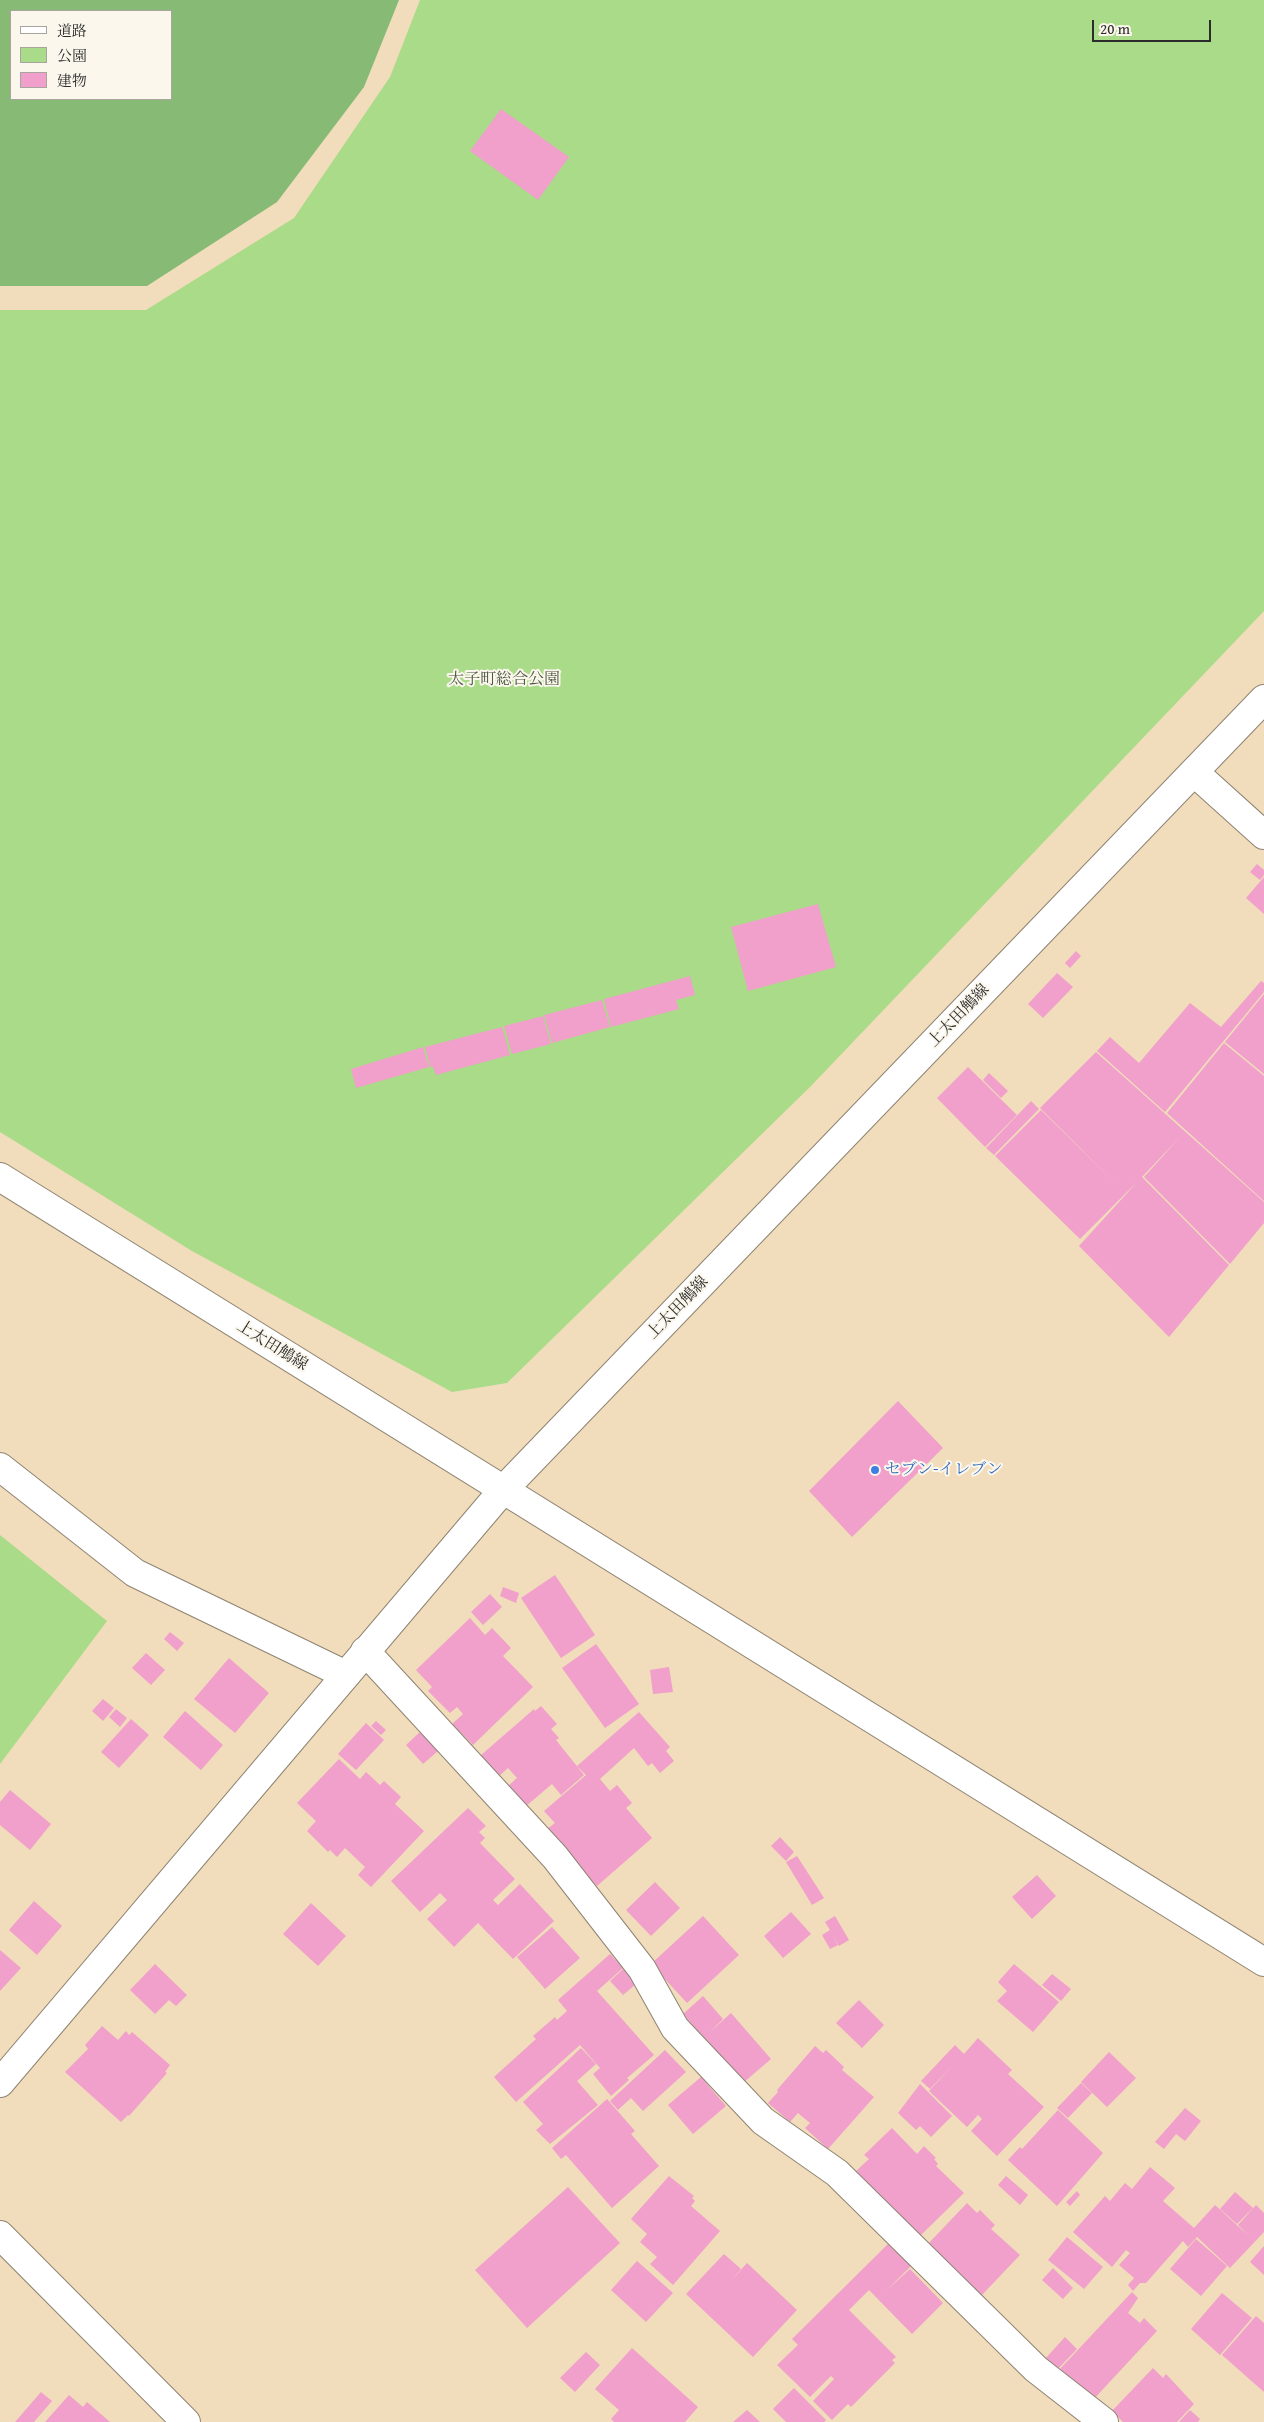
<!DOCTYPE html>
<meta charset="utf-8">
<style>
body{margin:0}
#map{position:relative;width:1264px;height:2422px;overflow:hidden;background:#f1dcbb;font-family:"Gentium Book Plus","Noto Serif JP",serif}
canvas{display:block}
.legend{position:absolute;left:10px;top:10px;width:162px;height:90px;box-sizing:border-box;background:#fbf7ec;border:1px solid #a8a59f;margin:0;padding:6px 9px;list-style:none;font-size:15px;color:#2b2b2b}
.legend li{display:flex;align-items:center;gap:10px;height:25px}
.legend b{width:25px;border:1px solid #a8a59f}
.scale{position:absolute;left:1092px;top:20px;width:119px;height:22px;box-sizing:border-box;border:2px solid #2b2b2b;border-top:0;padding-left:6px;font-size:15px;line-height:18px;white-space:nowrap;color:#2b2b2b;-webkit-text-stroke:4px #fbf7ec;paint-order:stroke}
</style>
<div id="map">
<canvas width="1264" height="2422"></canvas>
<ul class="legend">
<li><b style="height:6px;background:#fff"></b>道路</li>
<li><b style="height:14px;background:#aadb89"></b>公園</li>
<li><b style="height:14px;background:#f0a0ca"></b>建物</li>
</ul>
<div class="scale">20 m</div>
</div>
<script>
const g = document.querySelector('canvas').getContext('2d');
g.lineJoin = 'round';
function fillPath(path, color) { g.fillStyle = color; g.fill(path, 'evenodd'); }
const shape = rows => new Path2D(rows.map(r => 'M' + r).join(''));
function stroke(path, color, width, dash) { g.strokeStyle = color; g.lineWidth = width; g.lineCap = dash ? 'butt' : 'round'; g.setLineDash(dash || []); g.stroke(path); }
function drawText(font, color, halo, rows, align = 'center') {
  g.font = font + ' "Gentium Book Plus","Noto Serif JP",serif'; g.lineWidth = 4; g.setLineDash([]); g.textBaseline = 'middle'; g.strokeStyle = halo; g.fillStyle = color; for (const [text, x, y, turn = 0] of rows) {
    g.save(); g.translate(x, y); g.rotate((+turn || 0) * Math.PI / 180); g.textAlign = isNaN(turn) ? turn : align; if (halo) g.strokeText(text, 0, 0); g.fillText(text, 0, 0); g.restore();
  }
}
fillPath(shape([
 [420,0,1264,0,1264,611,811,1086,507,1383,452,1392,192,1251,0,1132,0,310,146,310,294,218,390,77],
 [0,1535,107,1621,0,1764]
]), '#aadb89');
fillPath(shape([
 [0,0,399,0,364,87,277,202,147,286,0,286],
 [11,11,171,11,171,99,11,99]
]), '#87bb75');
fillPath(shape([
 [501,109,569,157,538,200,470,151],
 [1257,864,1264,870,1264,875,1260,880,1250,872],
 [1264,877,1264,914,1246,898],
 [818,904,836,967,748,991,731,927],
 [1076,951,1081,956,1070,968,1065,963],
 [1057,973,1073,987,1043,1018,1028,1004],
 [690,976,695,995,676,1000,679,1009,611,1027,604,999],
 [1261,981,1264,983,1264,992,1165,1112,1097,1051,1110,1037,1139,1063,1190,1003,1221,1027],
 [1264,994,1264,1074,1225,1042],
 [602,1000,610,1027,552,1043,544,1015],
 [543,1016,551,1044,512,1054,504,1026],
 [502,1027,510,1055,436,1075,433,1067,430,1067,425,1047],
 [1224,1043,1264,1076,1264,1201,1167,1113],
 [423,1047,429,1067,356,1088,351,1069],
 [1096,1052,1264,1202,1264,1223,1230,1264,1144,1177,1181,1136,1142,1177,1229,1265,1169,1337,1079,1246,1138,1181,1080,1239,995,1156,1041,1110,1117,1185,1040,1108],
 [968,1067,1017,1115,985,1147,937,1098],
 [989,1073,1008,1091,1001,1098,983,1080],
 [1031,1101,1039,1109,994,1155,986,1148],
 [898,1401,943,1448,852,1537,809,1491],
 [555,1575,595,1635,561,1658,521,1598],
 [503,1587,519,1593,516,1603,500,1596],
 [490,1594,502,1607,483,1625,471,1612],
 [470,1618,485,1635,492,1628,511,1648,503,1656,533,1687,473,1745,452,1724,463,1714,457,1707,450,1713,428,1691,432,1687,416,1670],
 [170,1632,184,1643,177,1651,164,1639],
 [596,1644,639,1704,605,1728,562,1668],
 [146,1653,165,1670,151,1685,132,1668],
 [229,1658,269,1693,235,1733,194,1699],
 [669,1667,673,1692,653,1694,650,1670],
 [103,1699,114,1708,103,1721,92,1711],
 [541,1706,557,1724,551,1729,559,1738,556,1740,584,1775,561,1795,552,1784,525,1807,507,1787,517,1778,508,1768,498,1777,480,1756,534,1709,535,1711],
 [116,1709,127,1718,120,1727,109,1717],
 [185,1711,223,1745,201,1770,163,1737],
 [639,1712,670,1747,666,1751,674,1761,660,1773,652,1763,648,1766,634,1748,600,1779,610,1791,617,1785,632,1803,626,1808,652,1838,597,1886,547,1829,555,1823,544,1811,586,1775,577,1766],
 [131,1719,149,1735,119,1768,101,1752],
 [376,1721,386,1730,381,1735,371,1726],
 [366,1723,384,1740,356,1770,338,1754],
 [420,1732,438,1751,423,1764,406,1745],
 [339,1759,360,1779,366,1772,380,1785,384,1781,401,1797,395,1804,424,1831,371,1887,358,1875,365,1867,345,1848,337,1857,330,1850,328,1852,307,1831,316,1821,297,1803],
 [10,1790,51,1824,30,1850,0,1825,0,1802],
 [468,1808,486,1826,479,1832,485,1838,480,1843,515,1879,493,1900,498,1905,520,1884,554,1921,513,1959,478,1923,454,1947,427,1919,447,1900,440,1893,420,1912,391,1881],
 [780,1837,794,1852,786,1861,771,1846],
 [797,1856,824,1898,812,1905,786,1862],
 [1037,1875,1056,1896,1032,1919,1012,1897],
 [655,1882,680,1908,651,1936,626,1910],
 [34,1901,62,1926,37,1955,9,1930],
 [311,1903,346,1936,318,1966,283,1934],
 [791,1912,811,1934,783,1958,764,1936],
 [703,1916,739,1955,687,2003,651,1964],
 [835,1916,849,1940,839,1946,832,1934,838,1945,830,1949,822,1935,830,1930,825,1922],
 [552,1927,580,1958,545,1989,517,1957],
 [0,1950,21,1968,0,1991],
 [610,1954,623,1968,597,1991,654,2055,627,2078,629,2080,611,2096,593,2074,600,2068,580,2045,516,2102,494,2077,536,2039,533,2036,555,2017,557,2020,567,2011,558,2000],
 [155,1964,187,1995,176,2006,169,2000,155,2014,130,1990],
 [1014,1964,1059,2002,1033,2032,997,2001,1007,1991,998,1982],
 [623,1969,636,1984,623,1995,610,1981],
 [1052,1974,1071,1989,1061,2001,1042,1985],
 [703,1996,723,2019,709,2033,731,2013,771,2059,743,2083,683,2014],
 [859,2000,884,2025,862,2048,836,2023],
 [102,2026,118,2040,126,2031,129,2035,132,2032,170,2065,165,2072,167,2073,129,2116,128,2115,121,2122,65,2072,88,2049,85,2045],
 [978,2038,1012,2070,1008,2074,1044,2107,997,2156,971,2131,982,2119,978,2115,967,2127,929,2091,957,2061,930,2089,921,2081,955,2045,964,2054],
 [815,2046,823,2053,826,2050,844,2067,842,2070,874,2097,828,2149,805,2128,810,2123,798,2113,790,2122,768,2103,778,2092,777,2090],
 [581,2048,596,2064,577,2081,598,2105,550,2144,536,2130,543,2124,523,2102],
 [665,2050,686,2072,643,2111,631,2098,618,2110,610,2101],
 [1109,2052,1136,2078,1107,2107,1081,2082],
 [701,2077,726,2106,693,2134,668,2105],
 [1081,2083,1092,2093,1068,2118,1057,2108],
 [920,2084,952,2116,931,2137,920,2126,916,2130,898,2113],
 [607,2099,635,2131,631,2134,659,2166,612,2208,566,2155,561,2159,552,2148],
 [1185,2108,1201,2121,1185,2141,1176,2134,1164,2149,1155,2142],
 [1058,2110,1103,2153,1057,2206,1008,2160,1020,2147,1022,2149],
 [892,2128,917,2154,924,2146,936,2158,934,2159,938,2164,936,2166,964,2193,919,2237,855,2172,869,2159,864,2155],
 [1150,2167,1175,2188,1163,2201,1194,2228,1215,2205,1251,2238,1238,2225,1256,2205,1264,2213,1264,2232,1230,2268,1197,2237,1188,2247,1183,2241,1146,2283,1140,2283,1133,2291,1128,2285,1134,2278,1119,2265,1130,2253,1126,2250,1112,2267,1073,2232,1105,2196,1110,2201,1125,2183,1132,2189],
 [669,2176,694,2196,692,2198,695,2201,691,2206,720,2231,673,2285,650,2264,657,2257,640,2242,647,2234,631,2219],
 [1006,2176,1028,2195,1020,2205,998,2185],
 [568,2187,620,2243,527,2328,475,2270],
 [1077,2191,1080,2195,1070,2206,1066,2202],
 [1235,2192,1253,2208,1237,2224,1220,2209],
 [967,2203,977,2213,980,2210,995,2225,991,2229,1020,2255,981,2296,927,2245],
 [1067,2237,1103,2267,1084,2289,1048,2260],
 [1196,2239,1227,2266,1201,2296,1170,2269],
 [889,2243,912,2265,886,2291,910,2269,943,2303,912,2334,869,2290,849,2310,896,2357,892,2360,895,2363,851,2407,848,2404,832,2420,813,2401,834,2379,831,2376,810,2397,777,2365,798,2345,792,2339],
 [1264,2246,1264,2275,1250,2262],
 [724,2254,741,2269,730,2282,747,2263,797,2310,753,2357,686,2294],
 [637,2261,673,2293,646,2322,611,2290],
 [1053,2268,1073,2288,1063,2299,1042,2280],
 [1132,2292,1138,2298,1128,2313,1140,2323,1144,2318,1157,2331,1092,2401,1059,2370],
 [1222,2293,1252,2318,1220,2355,1191,2329],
 [1256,2316,1264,2323,1264,2392,1222,2355],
 [1065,2337,1077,2349,1056,2371,1044,2360],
 [632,2348,698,2407,685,2422,614,2422,611,2419,619,2410,595,2389],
 [586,2352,600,2365,575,2392,560,2378],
 [1153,2368,1163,2378,1166,2374,1194,2404,1177,2422,1123,2422,1112,2411],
 [794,2388,826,2420,824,2422,786,2422,773,2409],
 [41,2392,52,2401,34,2422,15,2422],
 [69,2395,83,2407,87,2402,110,2422,45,2422],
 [747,2410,760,2422,733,2422],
 [1190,2410,1200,2419,1198,2422,1179,2422]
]), '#f0a0ca');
const street = shape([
 [1194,772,1264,835],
 [0,1467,135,1573,346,1675],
 [365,1651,555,1857,642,1969,675,2028,763,2121,837,2173,1036,2369,1104,2422],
 [0,2235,186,2422]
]);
const secondary = shape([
 [0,1177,1264,1962],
 [0,2083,503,1490,1264,699]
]);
stroke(street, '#8e8473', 30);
stroke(secondary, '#8e8473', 30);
stroke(street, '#fff', 28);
stroke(secondary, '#fff', 28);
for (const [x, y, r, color] of [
 [875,1470,5,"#3f7fe0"]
]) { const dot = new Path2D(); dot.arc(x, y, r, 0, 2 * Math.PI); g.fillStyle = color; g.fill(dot); stroke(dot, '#fbf7ec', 2); }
drawText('16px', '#4b5742', '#fbf7ec', [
 ["太子町総合公園",504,680]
]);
drawText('16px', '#2b2b2b', '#fbf7ec', [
 ["上太田鵤線",959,1016,-46],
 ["上太田鵤線",678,1308,-46],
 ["上太田鵤線",272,1346,32]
]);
drawText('16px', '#366cbe', '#fbf7ec', [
 ["セブン-イレブン",885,1470]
], 'left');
</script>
